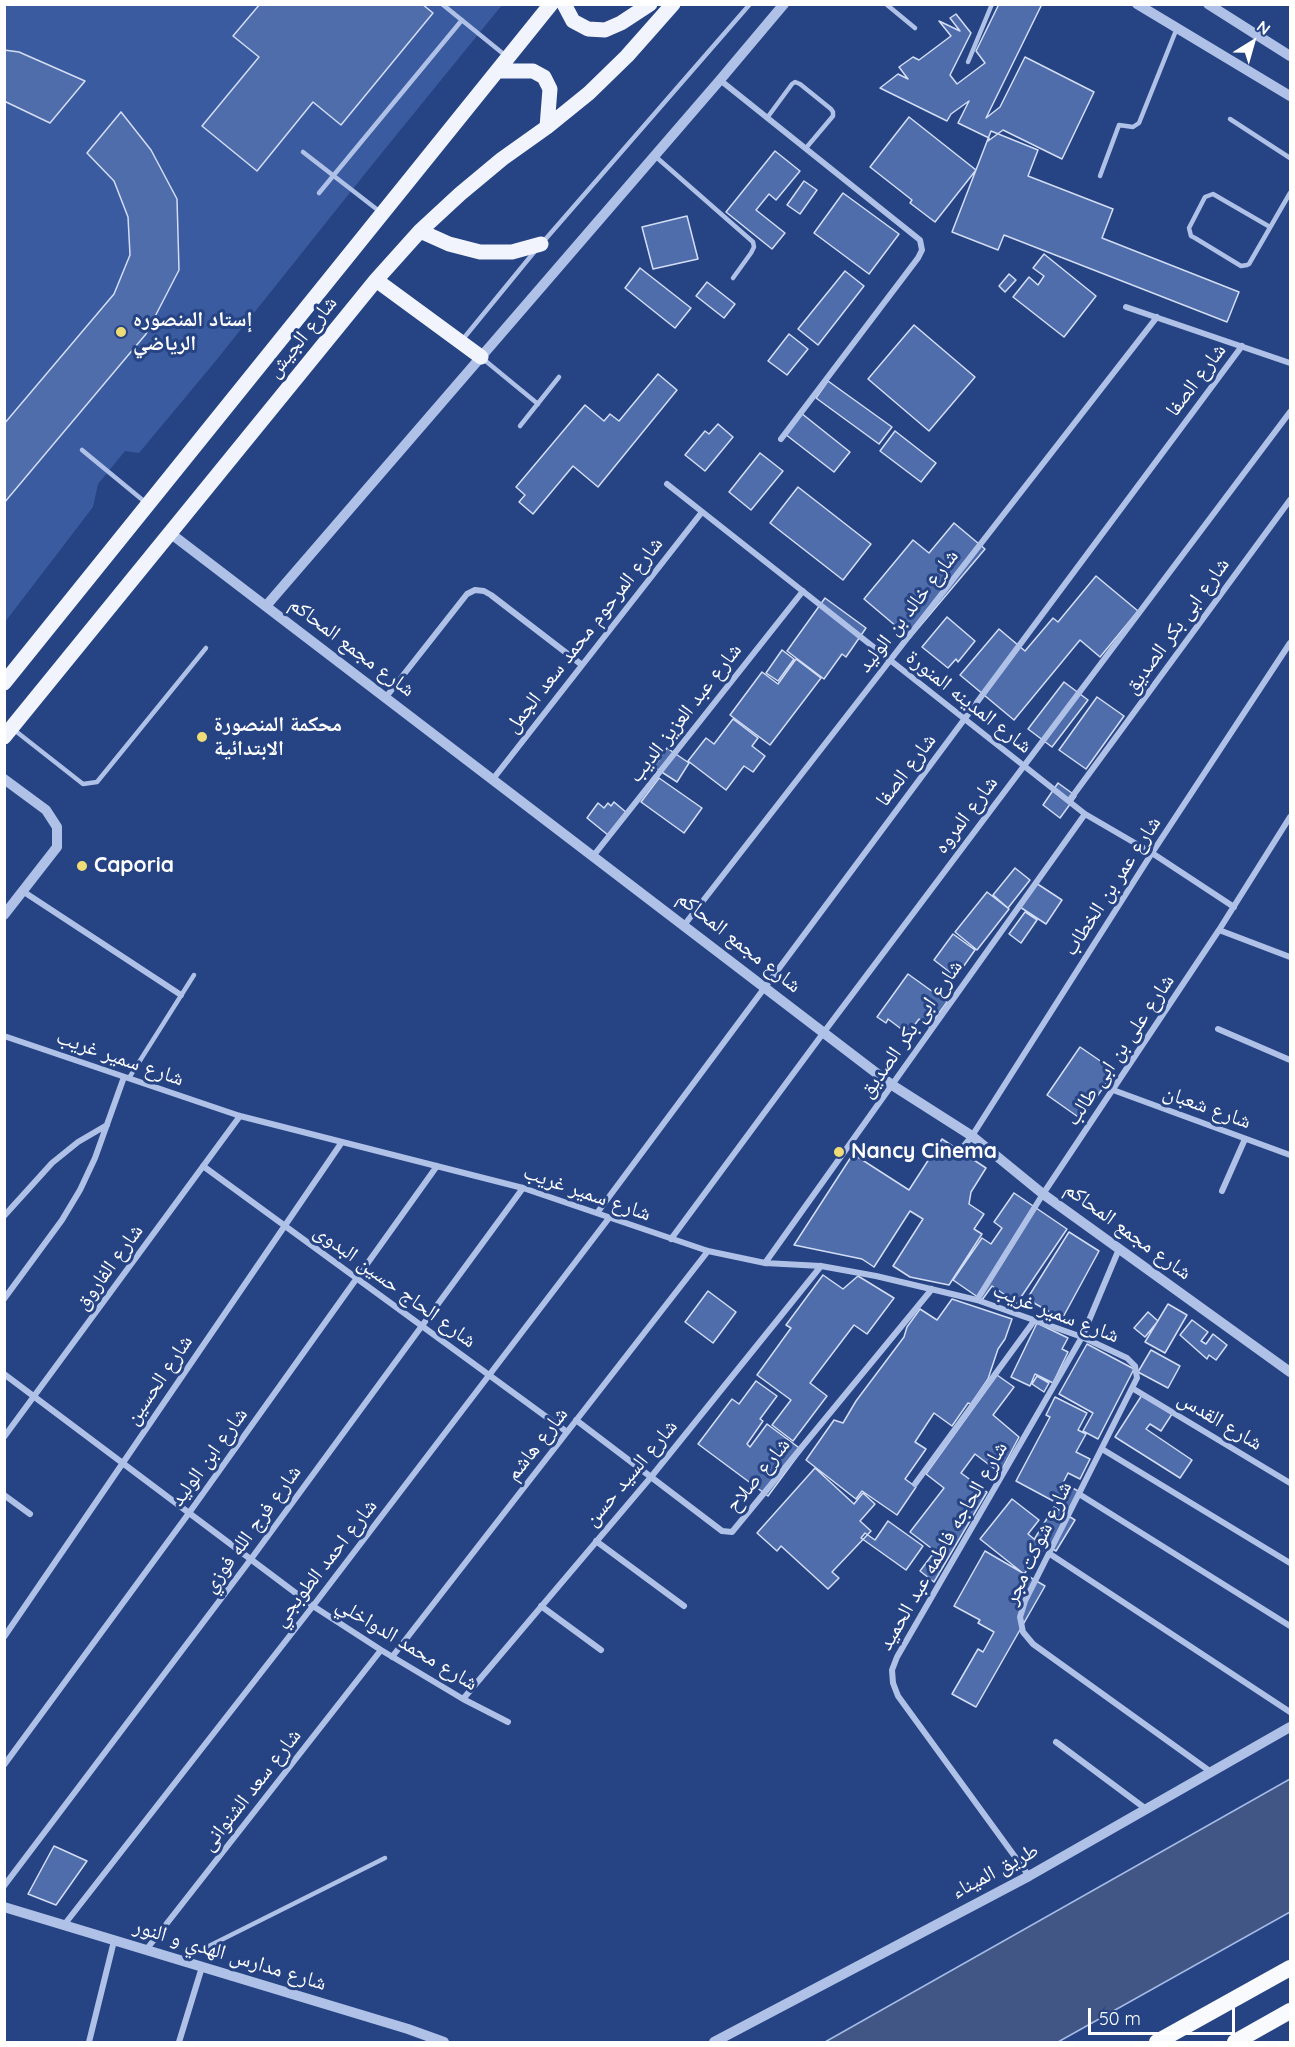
<!DOCTYPE html>
<meta charset="utf-8">
<style>
body{margin:0}
#map{position:relative;width:1295px;height:2047px;overflow:hidden;background:#264383;font-family:Quicksand,sans-serif}
canvas{display:block}
.frame{position:absolute;inset:0;border:6px solid #fff;pointer-events:none}
.north{position:absolute;left:1223px;top:12px;width:60px;height:60px;-webkit-text-stroke:4px #264383;paint-order:stroke;rotate:37deg;font-size:16px;font-weight:700;line-height:24px;text-align:center;color:#fff}
.north::after{content:'';display:block;margin:auto;width:21px;height:27px;background:#fff;clip-path:polygon(50% 0,100% 100%,50% 72%,0 100%)}
.scale{position:absolute;left:1088px;top:2008px;width:147px;height:27px;box-sizing:border-box;border:3px solid #fff;border-top:0;padding-left:8px;font-size:18px;line-height:21px;white-space:nowrap;color:#fff;-webkit-text-stroke:4px #264383;paint-order:stroke}
</style>
<div id="map">
<canvas width="1295" height="2047"></canvas>
<div class="frame"></div>
<div class="north">N</div>
<div class="scale">50 m</div>
</div>
<script>
const g = document.querySelector('canvas').getContext('2d');
g.lineJoin = 'round';
function fillPath(path, color) { g.fillStyle = color; g.fill(path, 'evenodd'); }
const shape = rows => new Path2D(rows.map(r => 'M' + r).join(''));
function stroke(path, color, width, dash) { g.strokeStyle = color; g.lineWidth = width; g.lineCap = dash ? 'butt' : 'round'; g.setLineDash(dash || []); g.stroke(path); }
function drawText(font, color, halo, rows, align = 'center') {
  g.font = font + ' Quicksand,"Noto Naskh Arabic",sans-serif'; g.lineWidth = 6; g.setLineDash([]); g.textBaseline = 'middle'; g.strokeStyle = halo; g.fillStyle = color; for (const [text, x, y, turn = 0] of rows) {
    g.save(); g.translate(x, y); g.rotate((+turn || 0) * Math.PI / 180); g.textAlign = isNaN(turn) ? turn : align; if (halo) g.strokeText(text, 0, 0); g.fillText(text, 0, 0); g.restore();
  }
}
fillPath(shape([
 [5,5,502,5,372,165,214,363,139,453,125,451,98,484,93,507,5,622]
]), '#3b5ba0');
const water = shape([
 [1290,1779,1290,1912,1058,2042,825,2042,1290,1779]
]);
fillPath(water, '#415684');
stroke(water, '#a4bbe7', 1.5);
const building = shape([
 [260,4,422,4,433,13,341,125,313,102,257,171,202,126,259,57,233,36,260,4],
 [999,4,1042,4,986,118,1000,107,1025,57,1094,92,1062,159,1003,130,988,141,989,138,958,123,969,101,951,114,947,121,880,88,898,74,908,79,899,67,913,57,919,60,951,36,939,21,960,31,950,18,956,14,971,33,950,75,957,84,985,63,976,51,999,4],
 [4,50,19,52,85,81,50,123,4,101,4,50],
 [121,112,151,150,177,199,179,270,146,334,4,503,4,424,114,294,130,255,128,217,114,181,87,153,121,112],
 [909,117,976,170,935,222,910,203,912,200,870,167,909,117],
 [991,131,1038,150,1028,176,1113,209,1102,238,1239,292,1227,322,1004,235,998,250,952,232,991,131],
 [775,151,800,171,776,200,769,194,756,210,785,233,772,249,726,212,775,151],
 [804,181,817,190,800,214,787,205,804,181],
 [843,193,899,234,869,274,814,233,843,193],
 [687,216,698,259,653,269,642,227,687,216],
 [1044,254,1096,296,1064,337,1013,297,1029,277,1038,285,1044,276,1033,268,1044,254],
 [640,268,691,308,675,328,625,288,640,268],
 [845,271,864,286,818,345,798,329,845,271],
 [1009,274,1016,280,1005,292,999,286,1009,274],
 [707,282,735,304,724,318,696,296,707,282],
 [914,325,975,377,929,431,868,379,914,325],
 [789,334,808,349,787,375,768,361,789,334],
 [658,374,677,390,598,487,573,466,533,514,519,502,525,495,516,487,585,405,604,421,610,414,619,421,658,374],
 [828,381,892,427,879,444,816,398,828,381],
 [801,413,850,452,834,472,785,434,801,413],
 [718,424,733,437,705,471,685,455,705,431,709,434,718,424],
 [895,431,936,463,921,482,880,451,895,431],
 [760,453,783,471,751,510,729,492,760,453],
 [798,487,871,544,843,580,770,523,798,487],
 [954,523,985,549,910,638,864,599,913,540,929,553,954,523],
 [1096,576,1138,611,1100,657,1080,640,1014,720,960,675,999,629,1025,651,1053,618,1058,622,1096,576],
 [825,598,866,628,846,657,842,654,824,679,787,651,825,598],
 [947,617,975,641,958,662,956,659,948,668,922,647,947,617],
 [782,650,794,659,778,681,766,673,782,650],
 [796,659,821,678,770,745,730,715,762,672,778,684,796,659],
 [1064,682,1088,700,1052,747,1028,729,1064,682],
 [1097,697,1124,716,1086,769,1059,750,1097,697],
 [733,719,758,738,752,746,765,756,753,772,744,766,726,790,688,761,706,738,714,744,733,719],
 [667,748,689,763,677,782,654,767,667,748],
 [659,778,702,808,684,833,641,802,659,778],
 [1058,783,1076,796,1060,818,1043,805,1058,783],
 [614,802,627,813,608,835,587,818,598,803,604,808,608,803,611,806,614,802],
 [1015,868,1030,880,1008,908,993,895,1015,868],
 [1036,883,1062,900,1046,924,1020,907,1036,883],
 [987,892,1009,909,977,950,955,932,987,892],
 [1025,912,1037,920,1021,943,1009,934,1025,912],
 [953,934,975,950,956,977,934,960,953,934],
 [908,974,947,1002,929,1027,919,1019,908,1034,888,1019,886,1023,877,1017,908,974],
 [1080,1047,1115,1071,1081,1119,1047,1095,1080,1047],
 [942,1139,986,1168,971,1192,969,1204,984,1214,974,1229,982,1234,949,1285,910,1277,893,1266,923,1219,910,1211,874,1267,862,1259,794,1245,853,1154,909,1190,942,1139],
 [1014,1193,1067,1229,1017,1303,992,1286,982,1300,953,1280,982,1238,991,1244,1002,1228,994,1222,1014,1193],
 [1069,1232,1099,1251,1062,1319,1027,1299,1069,1232],
 [823,1275,843,1289,858,1276,894,1298,867,1334,854,1325,810,1383,827,1396,793,1441,772,1425,791,1400,757,1375,791,1328,786,1325,823,1275],
 [708,1291,736,1312,713,1343,685,1322,708,1291],
 [952,1299,1012,1319,1005,1339,998,1349,988,1379,971,1404,968,1403,952,1426,934,1413,915,1442,926,1449,905,1479,916,1487,897,1515,862,1491,856,1499,806,1460,834,1420,843,1423,856,1401,904,1337,907,1327,920,1309,937,1320,952,1299],
 [1168,1304,1187,1315,1165,1353,1145,1342,1168,1304],
 [1148,1312,1158,1321,1145,1337,1134,1328,1148,1312],
 [1192,1320,1208,1332,1201,1341,1206,1344,1213,1334,1227,1345,1216,1360,1209,1355,1207,1359,1180,1335,1192,1320],
 [1037,1323,1068,1338,1062,1349,1068,1352,1053,1383,1035,1374,1030,1386,1011,1377,1037,1323],
 [1087,1344,1134,1369,1098,1439,1083,1431,1093,1413,1059,1394,1087,1344],
 [1151,1350,1180,1366,1168,1388,1138,1372,1151,1350],
 [997,1375,1014,1387,993,1415,1019,1437,1000,1473,975,1454,961,1473,987,1492,934,1582,920,1571,935,1551,910,1532,944,1488,926,1474,997,1375],
 [1037,1376,1049,1383,1044,1392,1032,1384,1037,1376],
 [756,1381,777,1396,760,1419,763,1421,747,1444,750,1447,767,1424,802,1450,768,1496,698,1444,732,1399,739,1404,756,1381],
 [1142,1395,1172,1414,1161,1431,1150,1424,1146,1429,1192,1460,1180,1478,1115,1437,1142,1395],
 [1055,1397,1087,1413,1078,1430,1086,1434,1076,1452,1090,1459,1080,1479,1068,1473,1063,1483,1080,1492,1070,1510,1016,1481,1050,1417,1046,1415,1055,1397],
 [815,1468,854,1504,863,1493,875,1504,860,1521,871,1531,832,1572,839,1578,828,1589,781,1546,777,1551,757,1533,815,1468],
 [1012,1499,1039,1520,1028,1534,1045,1548,1024,1574,980,1539,1012,1499],
 [1054,1507,1075,1520,1056,1551,1035,1538,1054,1507],
 [888,1521,923,1546,906,1570,861,1538,865,1533,875,1540,888,1521],
 [985,1551,1045,1586,976,1707,952,1694,978,1649,983,1652,994,1632,978,1623,980,1620,954,1606,985,1551],
 [54,1846,87,1861,56,1905,28,1894,54,1846]
]);
fillPath(building, '#4f6cab');
stroke(building, '#d3def6', 1.5);
stroke(shape([
 [442,4,506,56],
 [886,4,915,28],
 [968,62,992,4],
 [767,118,792,84,795,82,800,84,831,109,833,112,833,116,806,148],
 [1230,119,1290,158],
 [303,152,379,211],
 [655,156,753,242,754,247,751,253,733,278],
 [1100,176,1119,125,1133,127,1139,123,1177,28],
 [319,193,462,20],
 [1270,227,1213,194,1205,197,1189,228,1191,236,1195,238,1241,266,1247,265,1249,264,1290,193],
 [543,242,750,4],
 [463,339,535,251],
 [482,358,538,404],
 [520,426,559,377],
 [82,450,145,502],
 [13,729,83,784,97,782,206,648],
 [129,1078,194,975],
 [183,1959,385,1858]
]), '#afc1e7', 4.5);
stroke(shape([
 [720,80,920,240,922,250,918,258,781,439],
 [1126,307,1290,363],
 [667,484,1085,814,1152,853,1234,907],
 [386,697,467,594,475,590,484,591,491,595,582,665],
 [493,779,702,512],
 [1069,801,1290,500],
 [594,855,803,591],
 [24,892,181,995],
 [685,924,1157,317],
 [1219,930,1290,957],
 [1218,1029,1290,1060],
 [4,1036,240,1116,523,1188,708,1251,765,1263,821,1266,876,1276,977,1300,1082,1337,1127,1358,1135,1366,1137,1378,1025,1601,1020,1617,1023,1632,1033,1644,1211,1772],
 [1113,1090,1290,1155],
 [963,1147,972,1136,1152,853,1290,643],
 [203,1166,567,1432],
 [1222,1191,1245,1139],
 [597,1213,1242,346],
 [4,1216,52,1163,78,1142,107,1125],
 [671,1239,824,1032,1290,412],
 [765,1263,1085,814],
 [4,1299,62,1220,80,1190,95,1158,124,1077],
 [977,1300,1043,1194,1219,930,1290,817],
 [4,1374,313,1606,381,1650,463,1699,508,1722],
 [1132,1388,1290,1483],
 [576,1420,722,1531,732,1532,932,1289],
 [4,1437,240,1116],
 [1102,1449,1290,1563],
 [915,1484,1034,1321],
 [1079,1494,1290,1626],
 [4,1495,30,1514],
 [596,1541,684,1606],
 [1050,1554,1290,1712],
 [541,1606,601,1650],
 [4,1637,342,1142],
 [392,1657,708,1251],
 [463,1699,651,1477,821,1266],
 [1056,1742,1146,1809],
 [4,1765,189,1513,437,1166],
 [1029,1876,898,1696,893,1683,892,1670,897,1657,1082,1337,1119,1249],
 [4,1886,251,1559,523,1188],
 [64,1925,313,1606,609,1218],
 [146,1950,381,1650],
 [89,2042,114,1941],
 [179,2042,202,1967]
]), '#afc1e7', 6);
stroke(shape([
 [1137,4,1290,96],
 [1208,4,1290,56],
 [170,533,892,1085,972,1136,1043,1194,1290,1372],
 [266,606,720,80,784,4],
 [4,779,46,810,57,827,57,847,4,915],
 [4,1907,408,2029,444,2042],
 [714,2042,1029,1876,1290,1727]
]), '#afc1e7', 10);
stroke(shape([
 [564,4,573,21,588,29,605,30,621,23,650,4],
 [497,71,533,71,544,77,550,89,547,127],
 [420,231,449,244,480,252,512,252,541,244],
 [376,280,481,357],
 [4,683,551,4],
 [4,737,376,280,420,231,460,194,502,159,547,127,589,93,627,56,673,4]
]), '#f1f4fd', 15);
stroke(shape([
 [1157,2042,1290,1968],
 [1235,2042,1290,2011]
]), '#f8fafe', 16);
for (const [x, y, r, color] of [
 [121,332,6,"#f0dc75"],
 [202,737,6,"#f0dc75"],
 [82,866,6,"#f0dc75"],
 [839,1152,6,"#f0dc75"]
]) { const dot = new Path2D(); dot.arc(x, y, r, 0, 2 * Math.PI); g.fillStyle = color; g.fill(dot); stroke(dot, '#264383', 2); }
drawText('bold 21px', '#fff', '#264383', [
 ["إستاد المنصوره",133,320],
 ["الرياضي",133,344],
 ["محكمة المنصورة",214,725],
 ["الابتدائية",214,749],
 ["Caporia",94,866],
 ["Nancy Cinema",851,1152]
], 'left');
drawText('21px', '#fff', '#264383', [
 ["شارع الجيش",302,337,-51],
 ["شارع الصفا",1196,380,-53],
 ["شارع خالد بن الوليد",908,611,-52],
 ["شارع ابى بكر الصديق",1177,626,-54],
 ["شارع المرحوم محمد سعد الجمل",584,635,-52],
 ["شارع مجمع المحاكم",352,647,37],
 ["شارع المدينه المنورة",969,702,38],
 ["شارع عبد العزيز الديب",685,713,-52],
 ["شارع الصفا",906,770,-53],
 ["شارع المروه",966,815,-53],
 ["شارع عمر بن الخطاب",1112,886,-57],
 ["شارع مجمع المحاكم",739,942,38],
 ["شارع ابى بكر الصديق",911,1029,-55],
 ["شارع على بن ابى طالب",1120,1050,-56],
 ["شارع سمير غريب",120,1058,19],
 ["شارع شعبان",1207,1107,20],
 ["شارع سمير غريب",587,1193,19],
 ["شارع مجمع المحاكم",1128,1231,36],
 ["شارع الفاروق",109,1267,-54],
 ["شارع الحاج حسين البدوى",395,1286,36],
 ["شارع سمير غريب",1056,1313,21],
 ["شارع الحسين",159,1380,-56],
 ["شارع القدس",1220,1421,31],
 ["شارع هاشم",537,1444,-52],
 ["شارع ابن الوليد",209,1457,-54],
 ["شارع السيد حسن",631,1473,-50],
 ["شارع صلاح",758,1475,-51],
 ["شارع فرج الله فوزي",252,1529,-54],
 ["شارع شوكت مجر",1038,1543,-65],
 ["شارع الحاجه فاطمه عبد الحميد",943,1546,-60],
 ["شارع احمد الطوبجي",325,1563,-52],
 ["شارع محمد الدواخلي",407,1644,31],
 ["شارع سعد الشنوانى",251,1790,-52],
 ["طريق الميناء",995,1871,-28],
 ["شارع مدارس الهدي و النور",230,1955,17]
]);
</script>
